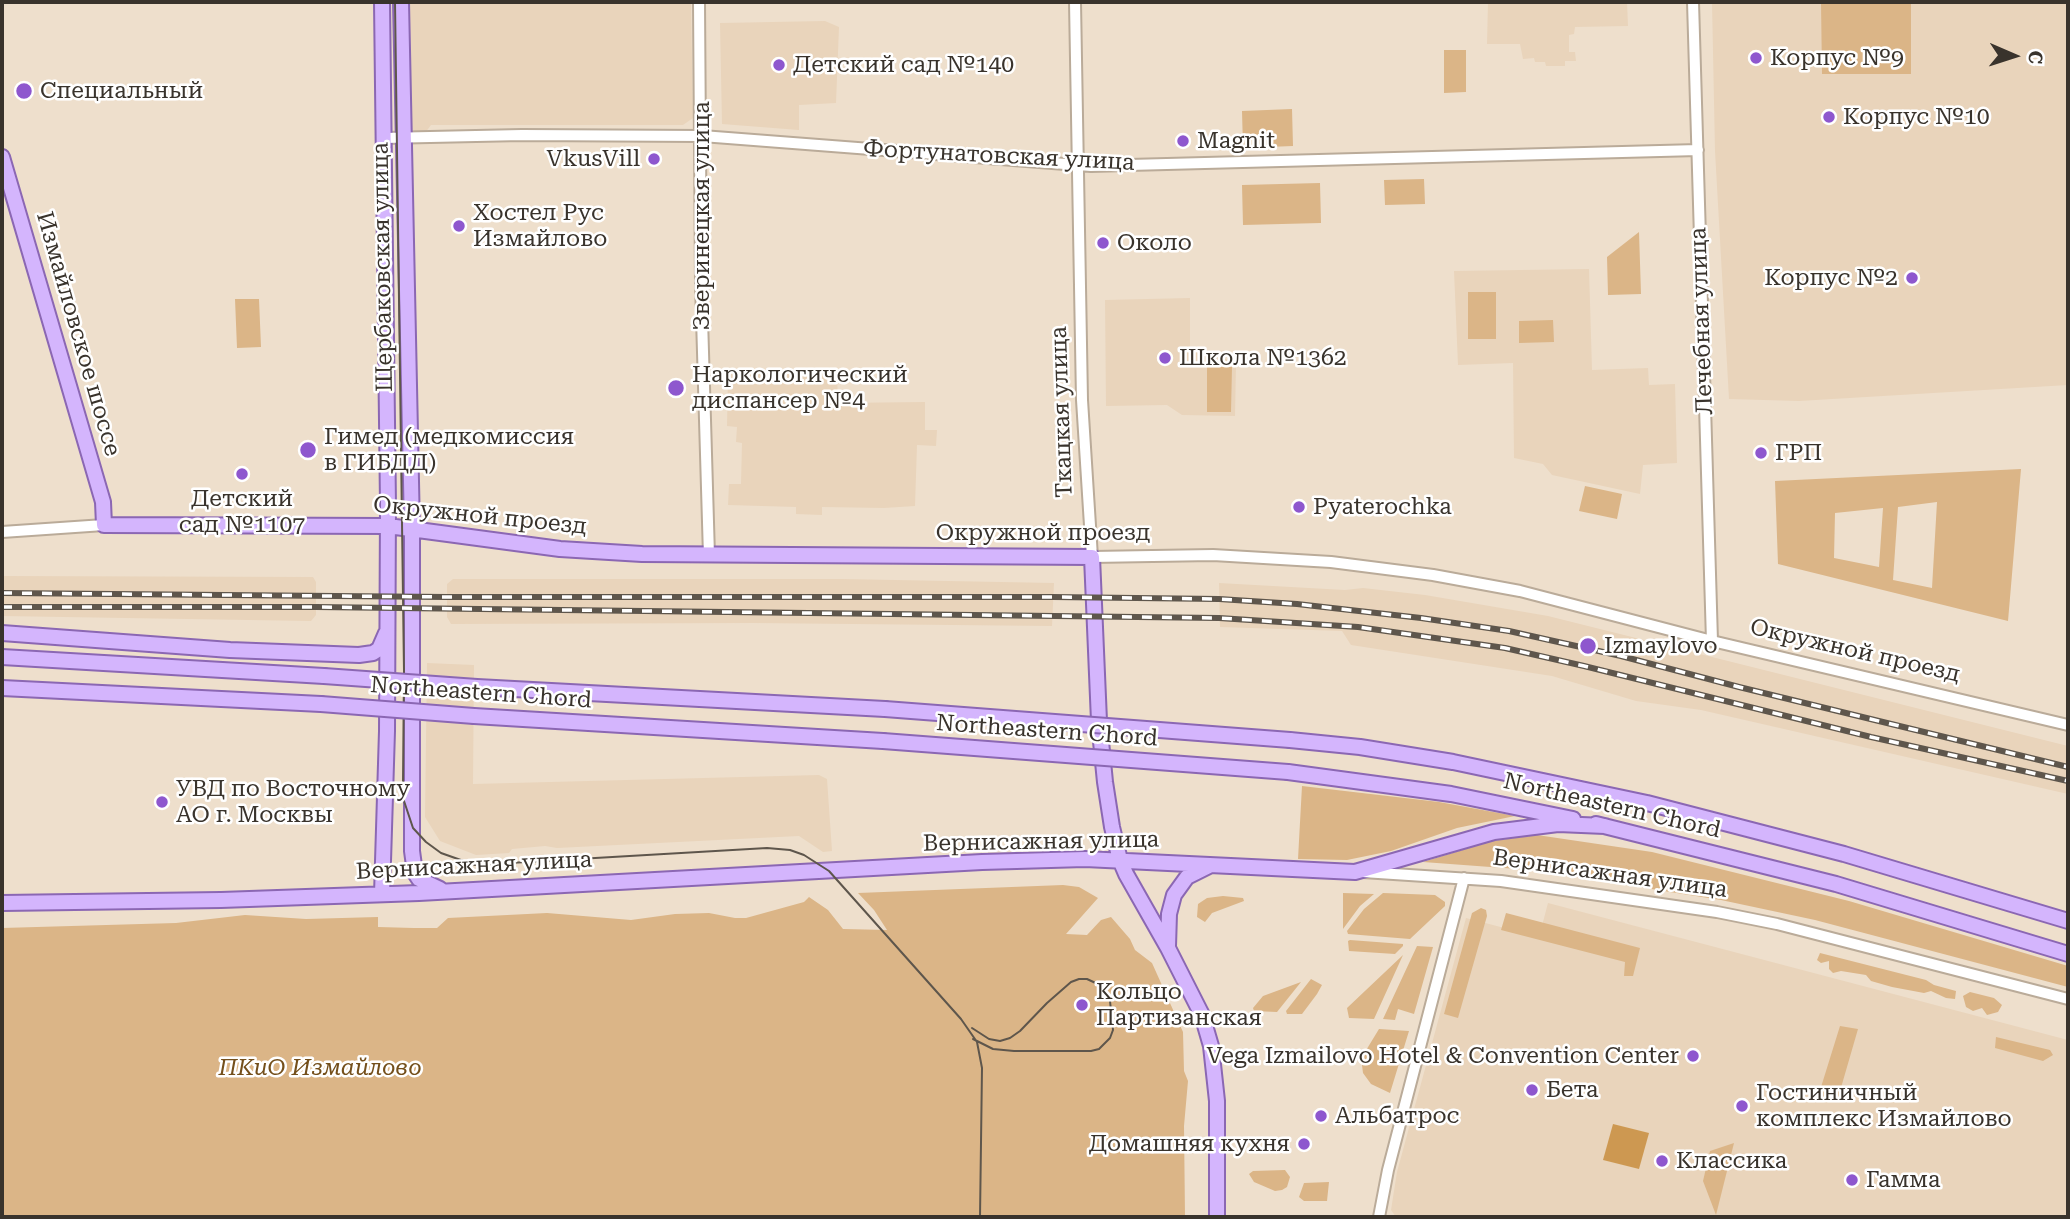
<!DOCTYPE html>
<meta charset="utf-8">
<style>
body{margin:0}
#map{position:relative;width:2070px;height:1219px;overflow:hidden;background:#eedfcc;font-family:"Roboto Serif",serif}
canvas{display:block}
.frame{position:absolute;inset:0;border:4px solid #39332c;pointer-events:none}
.north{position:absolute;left:1979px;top:21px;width:70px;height:70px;-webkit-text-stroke:5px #fff;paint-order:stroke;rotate:93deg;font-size:19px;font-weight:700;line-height:28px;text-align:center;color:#39332c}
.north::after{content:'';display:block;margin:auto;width:24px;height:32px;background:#39332c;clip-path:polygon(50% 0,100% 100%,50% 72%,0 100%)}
</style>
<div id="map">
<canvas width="2070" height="1219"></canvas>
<div class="frame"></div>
<div class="north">С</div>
</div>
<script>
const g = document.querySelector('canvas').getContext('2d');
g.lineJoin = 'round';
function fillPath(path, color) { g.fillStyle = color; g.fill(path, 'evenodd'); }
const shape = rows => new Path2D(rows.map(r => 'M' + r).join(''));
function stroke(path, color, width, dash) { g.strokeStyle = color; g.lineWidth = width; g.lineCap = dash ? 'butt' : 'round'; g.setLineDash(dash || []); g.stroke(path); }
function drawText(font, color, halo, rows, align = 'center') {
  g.font = font + ' "Roboto Serif",serif'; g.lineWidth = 5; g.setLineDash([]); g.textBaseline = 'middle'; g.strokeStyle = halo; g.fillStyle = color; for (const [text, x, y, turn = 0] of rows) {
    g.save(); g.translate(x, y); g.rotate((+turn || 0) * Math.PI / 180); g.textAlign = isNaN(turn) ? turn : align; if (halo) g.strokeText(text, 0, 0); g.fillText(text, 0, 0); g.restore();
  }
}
fillPath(shape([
 [406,2,691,2,693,118,683,125,431,125,425,133,417,133,410,128],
 [1488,2,1627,2,1628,26,1575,27,1574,34,1569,35,1569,52,1575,52,1576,61,1565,61,1565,66,1546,66,1545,62,1535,62,1534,58,1523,59,1520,44,1487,44],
 [1712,2,2068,2,2068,385,1799,401,1729,399,1715,151],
 [825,21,839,27,836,103,799,105,799,130,722,124,720,23],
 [1589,269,1592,370,1648,368,1649,385,1675,384,1677,463,1643,465,1640,494,1552,475,1543,464,1514,458,1513,363,1458,365,1454,271],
 [1190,298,1190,347,1212,351,1236,365,1235,416,1182,415,1167,405,1106,406,1105,300],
 [728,373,837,373,838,403,925,402,925,430,937,430,936,446,917,445,915,506,884,508,822,507,822,515,796,514,796,507,728,505,729,484,741,484,742,443,736,442,737,427,727,426],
 [2,576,313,577,316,582,316,615,311,621,2,616],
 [453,579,842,579,1054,583,1052,626,753,623,451,624,447,617,447,584],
 [1219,583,1345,590,1363,588,1425,595,1548,616,2068,746,2068,794,1701,710,1636,701,1552,676,1351,645,1342,631,1220,627],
 [427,663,474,665,473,784,819,775,827,779,832,851,823,852,799,836,557,848,545,846,512,849,509,853,476,855,440,841,425,817],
 [1548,903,2068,1040,2068,1217,1396,1217,1391,1210,1397,1172,1466,918,1539,937]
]), '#e9d4bb');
fillPath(shape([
 [1821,2,1911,2,1911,74,1822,74],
 [1444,50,1466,50,1466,92,1444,93],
 [1292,109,1293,146,1243,148,1242,111],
 [1424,179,1425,204,1385,205,1384,180],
 [1320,183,1321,223,1243,225,1242,185],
 [1639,232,1641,294,1608,295,1607,257],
 [1468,292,1496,292,1496,339,1468,339],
 [235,299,259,299,261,347,237,348],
 [1553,320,1554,342,1519,343,1519,321],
 [1207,367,1232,367,1231,412,1207,412],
 [2021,469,2008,621,1778,564,1775,481],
 [1937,502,1932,588,1893,580,1898,507],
 [1883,508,1879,567,1834,558,1835,513],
 [1585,486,1622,494,1617,519,1579,511],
 [1302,786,1439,802,1515,816,1457,828,1391,851,1347,860,1298,859],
 [1537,835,1652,852,1849,901,2068,966,2068,987,1815,920,1721,900,1531,870,1423,862,1492,841],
 [1063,885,1079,887,1098,898,1066,934,1087,935,1101,920,1111,917,1130,939,1135,950,1152,963,1183,1032,1184,1071,1188,1081,1184,1126,1185,1217,2,1217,2,928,176,923,245,915,306,919,378,917,378,927,414,928,437,928,448,918,547,913,631,920,675,914,709,913,735,918,746,918,804,902,809,897,828,910,843,929,887,930,874,910,858,893],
 [1343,893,1374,894,1360,906,1343,929],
 [1383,893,1435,895,1445,902,1445,906,1410,939,1348,934,1347,931,1364,909],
 [1223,896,1243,898,1244,901,1212,913,1205,922,1197,917,1198,904,1207,898],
 [1481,908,1486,910,1487,916,1458,1018,1444,1014,1472,913],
 [1506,913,1640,948,1633,976,1624,976,1625,962,1501,930],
 [1350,940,1403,944,1403,946,1395,954,1349,951,1348,941],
 [1417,946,1433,947,1414,1014,1398,1009,1395,1020,1383,1019],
 [1820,953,1926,980,1934,985,1956,991,1955,999,1946,998,1931,991,1924,993,1892,987,1871,981,1866,975,1841,971,1833,973,1829,969,1829,961,1821,963,1817,960],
 [1403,955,1374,1019,1349,1018,1347,1008],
 [1311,979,1322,985,1317,994,1302,1014,1287,1014,1286,1011],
 [1301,982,1277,1012,1254,1011,1253,1008,1263,996],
 [1970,992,1994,998,2002,1005,1998,1012,1987,1015,1982,1008,1973,1011,1966,1007,1963,996],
 [1840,1026,1858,1029,1838,1098,1830,1095,1827,1103,1817,1100],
 [1379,1029,1409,1031,1390,1093,1371,1084,1363,1073,1362,1065,1365,1052],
 [1996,1037,2050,1050,2053,1055,2043,1061,1995,1048],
 [1734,1143,1716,1215,1703,1181,1710,1151],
 [1285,1170,1290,1177,1287,1187,1282,1190,1275,1191,1254,1182,1249,1174,1253,1171],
 [1329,1182,1327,1201,1304,1201,1299,1197,1304,1183]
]), '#dbb587');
fillPath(shape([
 [1613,1124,1649,1133,1639,1169,1603,1160]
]), '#cd9851');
const minor = shape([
 [699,2,701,284,709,556],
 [1075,2,1082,400,1092,557,1213,555,1331,562,1433,575,1520,591,1712,641,2068,725],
 [1693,2,1712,641],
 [384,138,522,135,702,136,1091,166,1698,150],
 [2,532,104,525],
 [1363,872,1501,881,1717,912,1777,924,2068,999],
 [1379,1217,1388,1170,1464,878]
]);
const major = shape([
 [401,2,412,529,412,851,415,873,419,879,440,889],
 [2,157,103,502,104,525,388,526,560,549,642,554,1092,557,1099,721,1105,782,1112,827,1120,860,1126,874,1168,948,1202,1015,1211,1046,1217,1101,1217,1217],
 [2,633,230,650,359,655,373,653,379,649,386,633],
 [2,657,324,676],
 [477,687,885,709],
 [2,688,321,704],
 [474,716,883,741],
 [1290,740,1360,747,1453,762,1647,803,1844,854,2068,921],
 [1288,772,1451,794,1573,819],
 [1596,824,1836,884,2068,954],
 [382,894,387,731,388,505,382,2],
 [2,903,221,900,419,893,982,862,1085,859,1355,872,1494,832,1558,824,1605,826],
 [1168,946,1169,914,1174,895,1187,877,1209,866]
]);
stroke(minor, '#baab99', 14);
stroke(major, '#8b67b3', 18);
stroke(minor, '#fff', 10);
stroke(major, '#d4b5fd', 14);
stroke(shape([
 [395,2,404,671,403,782,404,801,413,828,426,842,441,853,475,865,767,848,790,850,804,855,829,871,961,1019,977,1042,982,1068,980,1217],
 [972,1028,989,1039,1000,1041,1010,1038,1020,1031,1047,1003,1071,982,1079,979,1087,979,1102,986,1110,1001,1113,1030,1110,1038,1099,1049,1091,1051,1014,1051,993,1049,973,1039]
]), '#5e564c', 2);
const rail = shape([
 [2,593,447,597,1053,597,1219,599,1297,604,1421,618,1509,631,1621,656,1739,687,2068,767],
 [2,607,316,607,1219,618,1358,627,1505,648,1584,666,1871,737,2068,781]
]);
stroke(rail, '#5e564c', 6);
stroke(rail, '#fff', 3.5, [10]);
const majorBridge = shape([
 [324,676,477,687],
 [321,704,474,716],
 [885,709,1290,740],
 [883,741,1288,772]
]);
stroke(majorBridge, '#8b67b3', 18, []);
stroke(majorBridge, '#d4b5fd', 14);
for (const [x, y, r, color] of [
 [1756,58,7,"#8e57ce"],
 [779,65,7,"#8e57ce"],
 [24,91,9,"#8e57ce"],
 [1829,117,7,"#8e57ce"],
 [1183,141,7,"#8e57ce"],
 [654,159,7,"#8e57ce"],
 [459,226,7,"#8e57ce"],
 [1103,243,7,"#8e57ce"],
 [1912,278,7,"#8e57ce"],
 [1165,358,7,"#8e57ce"],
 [676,388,9,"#8e57ce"],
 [308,450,9,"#8e57ce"],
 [1761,453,7,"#8e57ce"],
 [242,474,7,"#8e57ce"],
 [1299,507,7,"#8e57ce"],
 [1588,646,9,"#8e57ce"],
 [162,802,7,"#8e57ce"],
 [1082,1005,7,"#8e57ce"],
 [1693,1056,7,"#8e57ce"],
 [1532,1090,7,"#8e57ce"],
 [1742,1106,7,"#8e57ce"],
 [1321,1116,7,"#8e57ce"],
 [1304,1144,7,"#8e57ce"],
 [1662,1161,7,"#8e57ce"],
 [1852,1180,7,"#8e57ce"]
]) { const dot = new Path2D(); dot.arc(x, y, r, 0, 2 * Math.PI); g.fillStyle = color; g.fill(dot); stroke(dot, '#fff', 2.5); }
drawText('23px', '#39332c', '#fff', [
 ["Корпус №9",1770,58],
 ["Детский сад №140",793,65],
 ["Специальный",40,91],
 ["Корпус №10",1843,117],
 ["Magnit",1197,141],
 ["VkusVill",640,159,"right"],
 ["Хостел Рус",473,213],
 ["Измайлово",473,239],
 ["Около",1117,243],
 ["Корпус №2",1898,278,"right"],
 ["Школа №1362",1179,358],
 ["Наркологический",692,375],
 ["диспансер №4",692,401],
 ["Гимед (медкомиссия",324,437],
 ["в ГИБДД)",324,463],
 ["ГРП",1775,453],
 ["Детский",242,499,"center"],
 ["сад №1107",242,525,"center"],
 ["Pyaterochka",1313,507],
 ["Izmaylovo",1604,646],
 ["УВД по Восточному",176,789],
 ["АО г. Москвы",176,815],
 ["Кольцо",1096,992],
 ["Партизанская",1096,1018],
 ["Vega Izmailovo Hotel & Convention Center",1679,1056,"right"],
 ["Бета",1546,1090],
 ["Гостиничный",1756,1093],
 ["комплекс Измайлово",1756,1119],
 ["Альбатрос",1335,1116],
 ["Домашняя кухня",1290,1144,"right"],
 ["Классика",1676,1161],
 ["Гамма",1866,1180]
], 'left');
drawText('23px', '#39332c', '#fff', [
 ["Фортунатовская улица",999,156,3],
 ["Зверинецкая улица",702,216,-90],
 ["Щербаковская улица",383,267,-91],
 ["Лечебная улица",1702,321,-92],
 ["Измайловское шоссе",78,334,74],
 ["Ткацкая улица",1062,412,-92],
 ["Окружной проезд",480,516,6],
 ["Окружной проезд",1043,533],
 ["Окружной проезд",1855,651,13],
 ["Northeastern Chord",481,693,4],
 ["Northeastern Chord",1047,731,4],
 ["Northeastern Chord",1612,806,13],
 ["Вернисажная улица",1041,842,-1],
 ["Вернисажная улица",474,866,-3],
 ["Вернисажная улица",1610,874,8]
]);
drawText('italic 23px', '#744f1b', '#fff', [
 ["ПКиО Измайлово",320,1068]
]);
</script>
